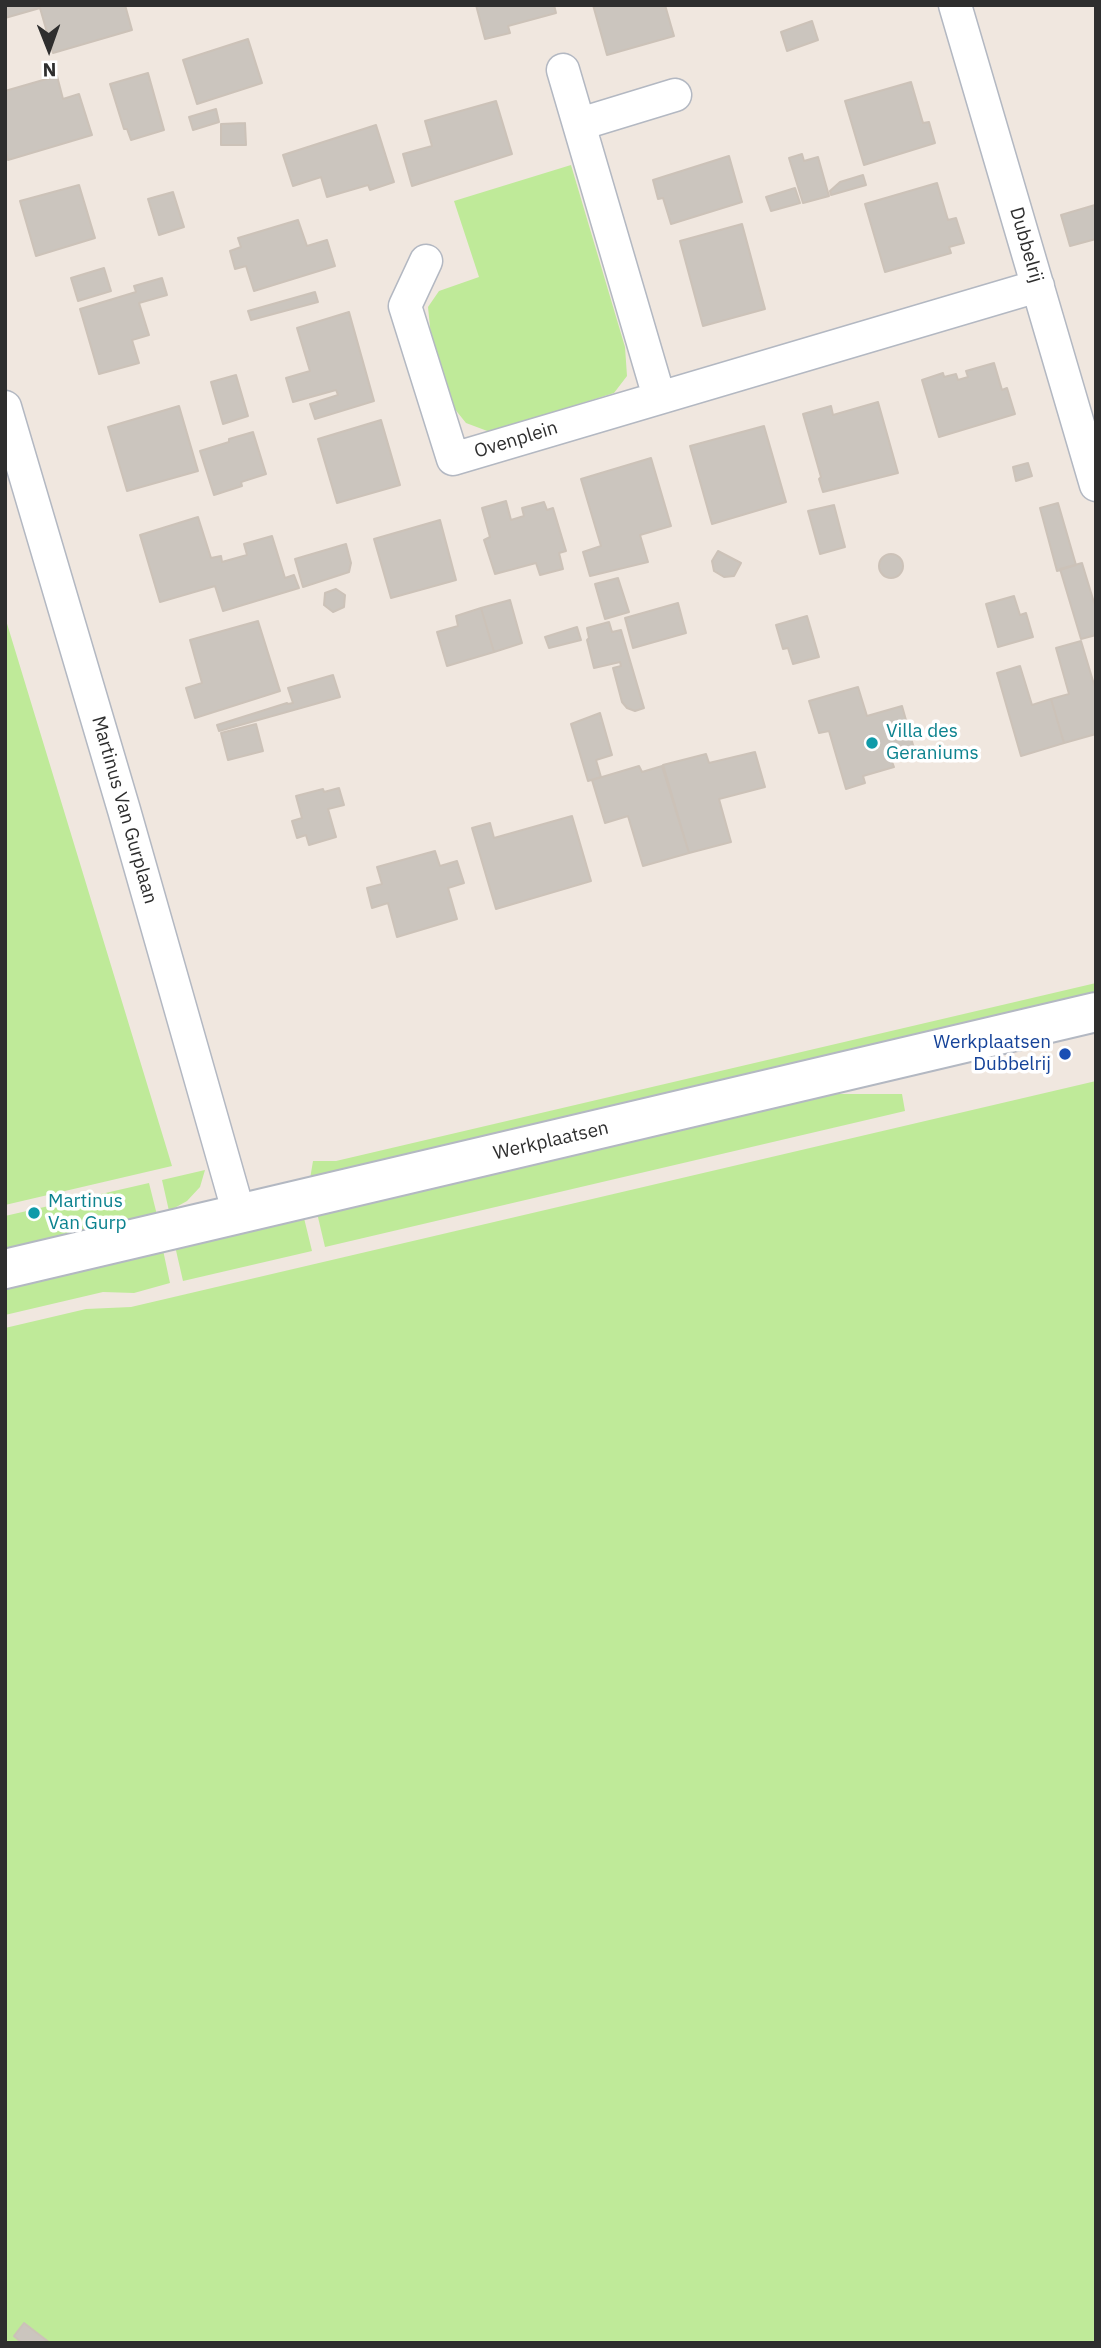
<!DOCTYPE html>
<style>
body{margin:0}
#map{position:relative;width:1101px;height:2348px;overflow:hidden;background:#f0e7df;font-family:"IBM Plex Sans",sans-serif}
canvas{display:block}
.frame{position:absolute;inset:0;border:7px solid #2e2e2e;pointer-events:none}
.north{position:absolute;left:14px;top:14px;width:70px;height:70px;-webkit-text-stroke:5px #fff;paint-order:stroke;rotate:179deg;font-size:19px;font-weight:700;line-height:28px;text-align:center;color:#2e2e2e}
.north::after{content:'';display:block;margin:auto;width:24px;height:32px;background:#2e2e2e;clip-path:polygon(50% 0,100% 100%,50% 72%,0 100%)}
</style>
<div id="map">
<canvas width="1101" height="2348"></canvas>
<div class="frame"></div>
<div class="north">N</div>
</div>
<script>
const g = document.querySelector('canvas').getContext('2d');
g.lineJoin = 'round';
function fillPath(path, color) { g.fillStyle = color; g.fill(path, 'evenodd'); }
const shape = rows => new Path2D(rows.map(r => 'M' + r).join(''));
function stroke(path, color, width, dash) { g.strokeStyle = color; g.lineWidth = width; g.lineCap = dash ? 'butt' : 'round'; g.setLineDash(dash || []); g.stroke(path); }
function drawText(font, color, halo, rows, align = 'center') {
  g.font = font + ' "IBM Plex Sans",sans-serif'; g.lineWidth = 7; g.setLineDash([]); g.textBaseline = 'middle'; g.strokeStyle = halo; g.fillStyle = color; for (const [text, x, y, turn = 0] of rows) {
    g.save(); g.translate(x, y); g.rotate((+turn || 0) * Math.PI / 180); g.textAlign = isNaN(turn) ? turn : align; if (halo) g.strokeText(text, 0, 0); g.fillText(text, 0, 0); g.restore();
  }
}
fillPath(shape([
 [571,165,625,347,627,376,614,393,490,432,466,423,454,408,431,337,428,307,439,291,479,277,454,201],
 [5,617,172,1166,5,1205],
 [1096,983,1096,996,310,1179,313,1161,336,1161],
 [1096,1081,1096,2343,5,2343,5,1328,86,1309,131,1307],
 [826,1094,902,1094,905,1111,325,1247,317,1213],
 [205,1170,200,1187,187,1201,169,1211,162,1180],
 [149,1183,157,1215,5,1250,5,1216],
 [304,1218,312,1251,183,1281,175,1246],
 [163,1250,170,1283,134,1293,103,1292,5,1315,5,1287]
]), '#bfea99');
const building = shape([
 [5,5,125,5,132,30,53,53,40,8,5,18,5,5],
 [476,5,554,5,556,13,508,26,510,33,485,39,476,5],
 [593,5,665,5,674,36,607,55,593,5],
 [812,21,818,40,787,51,781,32,812,21],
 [248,39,262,83,197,104,183,60,248,39],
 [148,73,164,130,131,140,127,129,124,129,110,84,148,73],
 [57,76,63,99,79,94,92,135,8,160,5,149,5,91,57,76],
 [911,82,923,123,929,122,935,143,864,165,845,101,911,82],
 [496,101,512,154,412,186,403,154,432,146,425,121,496,101],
 [216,109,219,122,193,130,189,117,216,109],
 [245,123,246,145,221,145,221,124,245,123],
 [376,125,394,182,370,190,368,185,327,197,321,177,293,186,283,155,376,125],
 [802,154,804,161,818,157,829,196,803,203,789,158,802,154],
 [729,156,742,202,671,224,663,198,658,199,653,180,729,156],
 [863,175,866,185,831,195,830,191,840,182,863,175],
 [937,183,948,220,956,218,964,243,949,247,951,253,885,272,865,204,937,183],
 [79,185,95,238,36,256,20,201,79,185],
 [795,188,800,203,771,211,766,197,795,188],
 [173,192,184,227,159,235,148,199,173,192],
 [1095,205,1096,239,1070,246,1061,215,1095,205],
 [298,220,307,246,327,240,335,266,254,291,246,266,235,269,230,251,241,247,238,238,298,220],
 [742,224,765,309,703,326,680,241,742,224],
 [104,268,111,291,78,301,71,278,104,268],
 [162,278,167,295,139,303,149,335,132,340,139,363,99,374,80,309,136,292,134,286,162,278],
 [315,292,318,302,251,320,248,311,315,292],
 [349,312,374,401,315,419,310,404,338,395,336,390,293,402,286,378,310,371,297,328,349,312],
 [994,363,1002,390,1007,388,1015,414,939,437,922,380,943,373,944,377,956,374,958,380,968,377,966,371,994,363],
 [236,375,248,416,223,424,211,382,236,375],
 [878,402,898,473,823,492,819,479,821,477,803,414,831,406,833,415,878,402],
 [179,406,198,471,127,491,108,427,179,406],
 [381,420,400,485,337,503,318,439,381,420],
 [764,426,786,502,712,524,690,446,764,426],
 [253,432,266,474,241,482,242,486,214,495,200,451,229,442,229,439,253,432],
 [651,458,671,526,640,535,648,562,590,576,583,552,601,546,581,479,651,458],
 [1028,463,1032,476,1016,481,1013,467,1028,463],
 [506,501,511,520,524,516,522,508,544,502,547,510,553,508,566,551,559,553,563,569,540,575,536,563,495,574,484,540,490,537,482,508,506,501],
 [1058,503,1076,565,1057,571,1040,508,1058,503],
 [834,505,845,547,820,554,808,511,834,505],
 [198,517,211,558,221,556,222,562,247,555,244,544,272,536,285,578,294,575,299,588,223,611,215,586,160,602,140,535,198,517],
 [440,520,456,580,391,598,374,539,440,520],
 [346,544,351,563,349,572,303,587,295,559,346,544],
 [718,551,741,563,734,576,724,577,714,571,712,561,718,551],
 '879 566a12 12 0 1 1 24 0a12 12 0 1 1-24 0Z',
 [1082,563,1096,609,1096,635,1081,639,1060,569,1082,563],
 [618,578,629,612,605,619,595,584,618,578],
 [336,589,345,595,344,607,333,612,324,605,325,593,336,589],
 [1014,596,1020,615,1026,613,1033,637,998,647,986,604,1014,596],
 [510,600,522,643,494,652,481,608,510,600],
 [678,603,686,633,633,648,625,618,678,603],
 [481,608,494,652,447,666,437,632,458,626,456,616,481,608],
 [807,616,819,657,793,664,788,648,783,649,776,625,807,616],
 [258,621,280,691,195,718,186,688,202,683,190,640,258,621],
 [609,622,612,632,621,630,644,708,635,711,627,708,622,702,613,668,621,666,620,662,594,668,587,640,589,638,587,628,609,622],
 [577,627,581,640,549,648,545,637,577,627],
 [1081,641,1096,691,1096,734,1064,743,1051,699,1069,694,1056,648,1081,641],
 [1020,666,1032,705,1051,699,1064,743,1021,756,997,673,1020,666],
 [333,675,340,697,219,731,217,725,287,703,288,704,293,703,288,688,333,675],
 [858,687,867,716,902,706,915,752,891,759,894,767,863,776,865,783,846,789,829,731,819,733,809,701,858,687],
 [600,713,612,755,596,760,601,777,588,781,571,724,600,713],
 [256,724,263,751,228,760,221,733,256,724],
 [755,752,765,787,719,799,731,842,689,853,663,765,706,754,709,763,755,752],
 [639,766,642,772,662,766,689,853,643,866,628,816,605,823,592,780,639,766],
 [339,788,344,805,328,809,336,837,309,845,306,835,297,838,292,821,302,818,296,796,323,789,324,792,339,788],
 [572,816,591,881,496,909,472,828,490,823,494,838,572,816],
 [435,851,440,866,457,861,464,883,448,888,457,919,397,937,388,903,372,908,367,888,382,884,377,867,435,851],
 [24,2323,50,2343,22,2343,14,2336,24,2323]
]);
fillPath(building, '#cbc5be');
stroke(building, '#ccc2b8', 2);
const minor = shape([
 [955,5,1096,485],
 [563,70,659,397],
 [580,124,675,95],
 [426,261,405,306,453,459,1038,286],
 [5,407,124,810,239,1214]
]);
const secondary = shape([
 [5,1269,1096,1012]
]);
stroke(minor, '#b3b8c2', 35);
stroke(secondary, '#b3b8c2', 42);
stroke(minor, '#fff', 32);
stroke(secondary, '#fff', 38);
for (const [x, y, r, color] of [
 [872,743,7,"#0f9aa8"],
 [1065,1054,7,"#1a4fb4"],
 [34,1213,7,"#0f9aa8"]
]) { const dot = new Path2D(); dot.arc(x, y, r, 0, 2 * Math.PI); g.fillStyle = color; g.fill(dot); stroke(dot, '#fff', 2.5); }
drawText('19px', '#2e2e2e', '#fff', [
 ["Dubbelrij",1026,245,74],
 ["Ovenplein",516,440,-17],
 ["Martinus Van Gurplaan",124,810,74],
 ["Werkplaatsen",551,1141,-13]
]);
drawText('19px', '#0d838f', '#fff', [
 ["Villa des",886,732],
 ["Geraniums",886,754],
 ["Martinus",48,1202],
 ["Van Gurp",48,1224]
], 'left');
drawText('19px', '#164399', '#fff', [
 ["Werkplaatsen",1051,1043],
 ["Dubbelrij",1051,1065]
], 'right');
</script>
